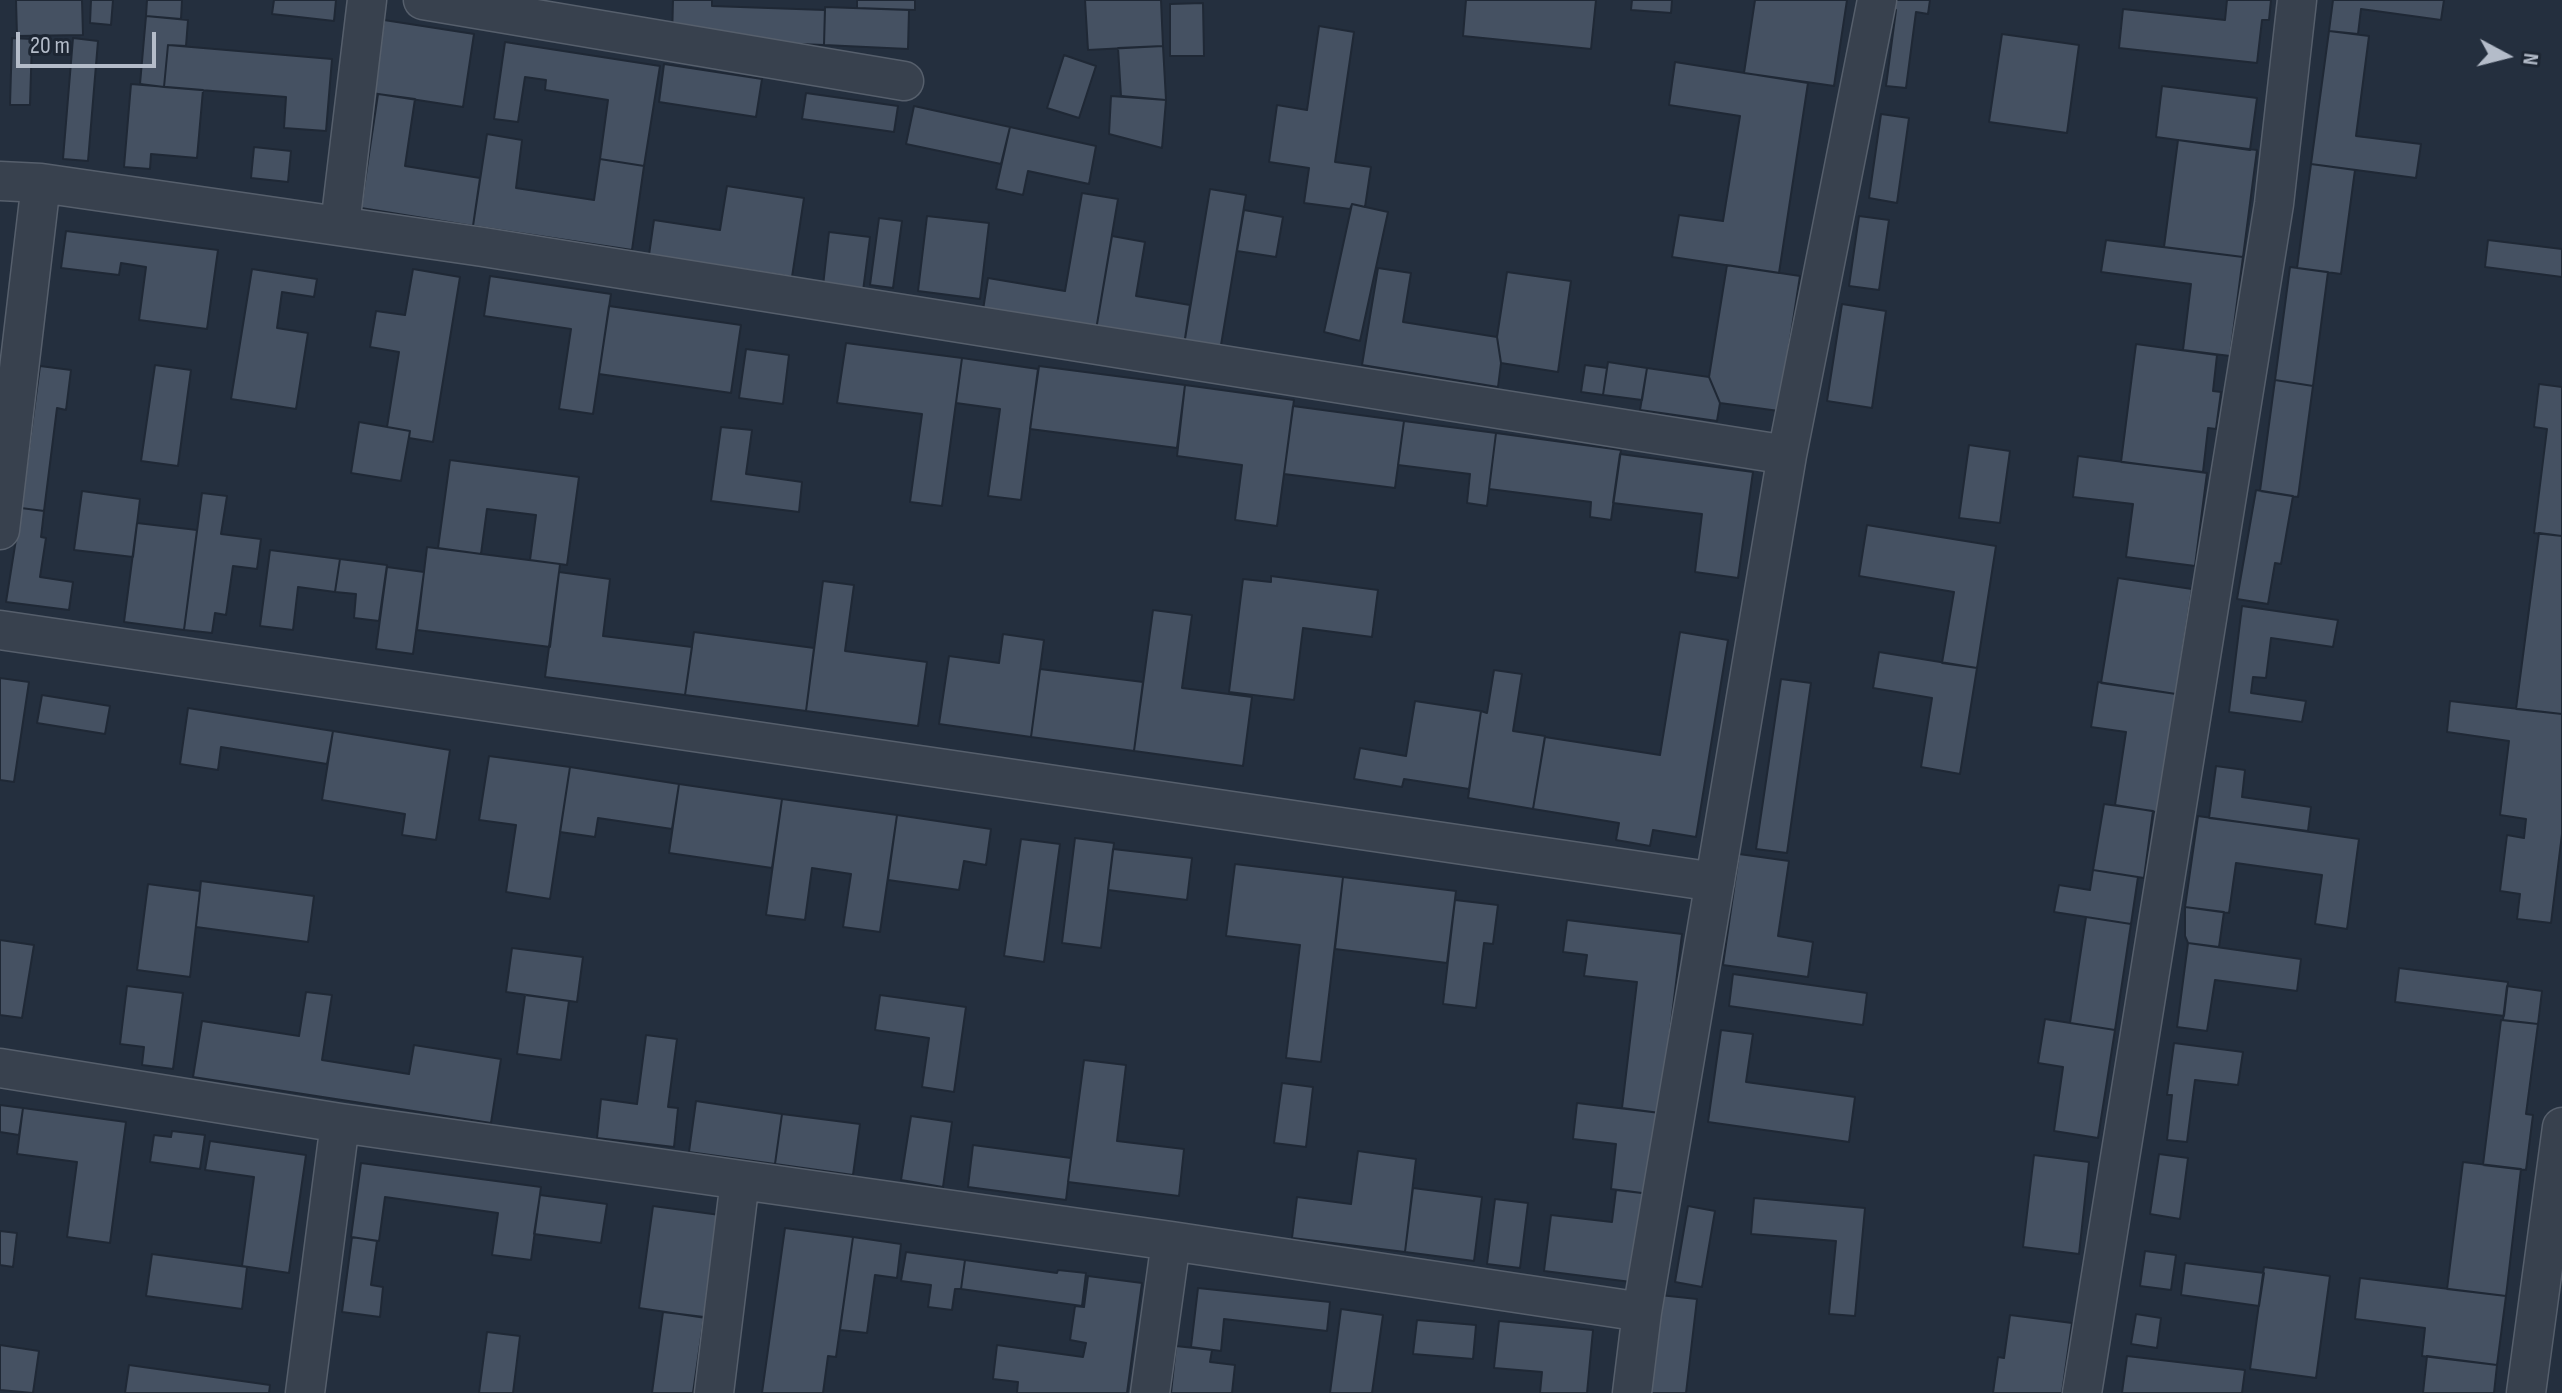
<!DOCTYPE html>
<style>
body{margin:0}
#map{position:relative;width:2562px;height:1393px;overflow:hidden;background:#242f3e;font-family:"Sofia Sans Condensed",sans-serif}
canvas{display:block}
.north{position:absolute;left:2466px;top:16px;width:80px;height:80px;-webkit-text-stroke:6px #1d2633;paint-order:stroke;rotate:97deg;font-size:22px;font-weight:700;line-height:32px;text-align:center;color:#b4bcc9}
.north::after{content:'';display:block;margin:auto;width:28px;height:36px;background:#b4bcc9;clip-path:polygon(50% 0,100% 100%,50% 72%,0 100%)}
.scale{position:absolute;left:16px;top:32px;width:140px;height:36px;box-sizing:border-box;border:4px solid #b4bcc9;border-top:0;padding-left:10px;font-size:24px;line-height:28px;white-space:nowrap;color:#b4bcc9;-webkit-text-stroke:6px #1d2633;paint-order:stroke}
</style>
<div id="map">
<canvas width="2562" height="1393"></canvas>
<div class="north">N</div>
<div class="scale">20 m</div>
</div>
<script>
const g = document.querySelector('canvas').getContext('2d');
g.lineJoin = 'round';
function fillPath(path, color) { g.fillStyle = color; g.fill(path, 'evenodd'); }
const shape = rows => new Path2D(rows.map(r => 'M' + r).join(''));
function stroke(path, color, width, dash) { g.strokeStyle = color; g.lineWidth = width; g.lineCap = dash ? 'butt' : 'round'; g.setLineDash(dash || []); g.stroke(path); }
const building = shape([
 [16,0,82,0,83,35,17,36,16,0],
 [91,0,113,0,111,25,90,23,91,0],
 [147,0,182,0,181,19,146,16,147,0],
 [274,0,336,0,334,21,272,14,274,0],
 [673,0,712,0,712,6,825,10,824,45,672,39,673,0],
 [857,0,915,0,915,10,857,8,857,0],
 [1085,0,1161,0,1163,46,1088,50,1085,0],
 [1466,0,1596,0,1591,49,1463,36,1466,0],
 [1632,0,1672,0,1671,13,1631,10,1632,0],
 [1755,0,1847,0,1834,86,1744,73,1755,0],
 [1891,0,1930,0,1928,14,1916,12,1906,88,1886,86,1896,10,1890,9,1891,0],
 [2227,0,2271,0,2269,20,2262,20,2257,63,2119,48,2123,9,2225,20,2227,0],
 [2333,0,2444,0,2441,20,2361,9,2358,34,2329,31,2333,0],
 [1203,3,1204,56,1170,56,1170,4,1203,3],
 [825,7,909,10,908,49,824,45,825,7],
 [146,16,188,20,186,46,168,45,164,87,140,84,146,16],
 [384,20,474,34,463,107,372,93,384,20],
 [1319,26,1354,32,1335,162,1371,167,1365,207,1352,204,1350,209,1304,203,1309,168,1269,162,1277,105,1307,110,1319,26],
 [2329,31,2369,36,2356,136,2421,144,2416,178,2311,164,2329,31],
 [2002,34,2079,45,2067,133,1989,122,2002,34],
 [12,38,32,39,30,105,10,105,12,38],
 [73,38,98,41,88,161,63,159,73,38],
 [505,42,660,66,644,166,600,159,608,100,545,90,546,80,525,77,518,122,494,119,505,42],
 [168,45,332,59,326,131,284,128,286,97,164,87,168,45],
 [1163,46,1166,100,1121,96,1118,48,1163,46],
 [1064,55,1096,66,1079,118,1047,108,1064,55],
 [1675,62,1808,83,1779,273,1672,257,1679,215,1723,221,1740,116,1669,105,1675,62],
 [664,64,762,79,756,117,659,102,664,64],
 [131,84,203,90,197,158,151,154,150,169,124,167,131,84],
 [2162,86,2257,98,2250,150,2156,137,2162,86],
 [806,93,898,106,894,132,802,119,806,93],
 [378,94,415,99,405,166,480,178,473,226,361,208,378,94],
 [1111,96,1166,100,1162,148,1109,134,1111,96],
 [914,106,1010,127,1001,164,906,144,914,106],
 [1881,114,1909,118,1897,203,1869,198,1881,114],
 [1010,127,1096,146,1089,184,1028,171,1023,195,996,189,1010,127],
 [487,134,522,140,516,188,594,200,600,159,644,166,632,250,473,226,487,134],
 [2178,140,2257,150,2243,257,2164,247,2178,140],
 [254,147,291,151,288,182,251,178,254,147],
 [2311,164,2355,170,2341,274,2297,268,2311,164],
 [727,186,804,198,792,277,649,255,654,220,720,230,727,186],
 [1210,189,1246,195,1220,351,1184,345,1210,189],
 [1082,193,1118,199,1096,330,983,310,988,278,1065,291,1082,193],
 [1352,204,1388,212,1360,341,1324,332,1352,204],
 [1244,210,1283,217,1276,257,1237,251,1244,210],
 [927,216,989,223,980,299,918,291,927,216],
 [1859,216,1889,220,1879,290,1849,286,1859,216],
 [879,218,902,221,893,288,870,285,879,218],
 [66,231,218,250,207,329,139,320,146,267,121,263,119,275,61,268,66,231],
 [829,232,870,237,863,291,823,286,829,232],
 [1112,236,1145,242,1136,296,1190,305,1184,345,1096,330,1112,236],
 [2106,240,2243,257,2230,356,2183,350,2191,284,2101,272,2106,240],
 [2488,240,2562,249,2562,277,2485,267,2488,240],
 [1727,265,1800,276,1779,411,1720,403,1709,377,1727,265],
 [2290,267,2328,272,2313,386,2275,380,2290,267],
 [1378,268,1411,273,1403,322,1497,337,1501,363,1498,387,1362,365,1378,268],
 [252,269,317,279,314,297,282,292,277,328,308,333,296,409,231,399,252,269],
 [413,269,460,277,433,442,409,438,410,431,387,427,399,352,370,347,376,311,405,315,413,269],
 [1507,272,1571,281,1558,372,1501,363,1497,337,1507,272],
 [490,276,611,294,593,414,559,409,571,329,484,316,490,276],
 [1842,304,1886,311,1872,408,1827,401,1842,304],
 [609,306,741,325,731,393,599,374,609,306],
 [846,343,962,358,942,506,910,502,922,414,837,403,846,343],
 [2136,344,2217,355,2213,391,2221,392,2216,429,2208,428,2203,472,2121,462,2136,344],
 [746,349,789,355,783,404,739,398,746,349],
 [962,358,1038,369,1021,500,988,496,1000,409,956,403,962,358],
 [1608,362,1647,368,1642,400,1603,395,1608,362],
 [155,365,191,370,178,466,141,461,155,365],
 [1585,365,1607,368,1603,395,1581,392,1585,365],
 [40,366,71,370,66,410,57,408,44,511,21,508,40,366],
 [1039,366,1185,385,1177,448,1030,429,1039,366],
 [1647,368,1709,377,1720,403,1717,421,1640,410,1647,368],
 [2275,380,2313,386,2298,497,2260,491,2275,380],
 [2539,384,2562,387,2562,536,2534,533,2547,429,2534,427,2539,384],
 [1185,385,1294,400,1277,526,1235,520,1242,465,1177,456,1185,385],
 [1293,406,1404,421,1395,488,1284,474,1293,406],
 [1404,421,1496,433,1487,506,1467,503,1470,474,1398,465,1404,421],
 [359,422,410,431,401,481,351,473,359,422],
 [721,427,752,430,746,474,802,482,799,512,711,501,721,427],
 [1496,433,1621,450,1611,520,1590,517,1591,502,1489,489,1496,433],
 [1969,445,2010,451,2000,523,1959,518,1969,445],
 [1620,454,1753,472,1738,578,1695,572,1702,514,1613,503,1620,454],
 [2078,456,2207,473,2195,566,2126,557,2133,504,2073,497,2078,456],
 [450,460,579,477,567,565,530,560,536,515,487,509,481,554,438,548,450,460],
 [2256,490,2293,496,2281,564,2275,563,2268,604,2237,599,2256,490],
 [82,491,140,499,133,557,74,550,82,491],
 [202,493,227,496,221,534,261,539,257,569,233,566,226,615,215,613,212,633,184,630,202,493],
 [21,508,44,511,41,537,46,538,40,577,73,582,69,610,6,602,21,508],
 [137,523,197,530,184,630,124,622,137,523],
 [1867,525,1996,546,1977,668,1942,663,1954,592,1859,576,1867,525],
 [2539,533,2562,536,2562,714,2516,709,2539,533],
 [427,547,560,564,550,647,417,630,427,547],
 [270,550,340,559,335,592,298,587,293,630,260,626,270,550],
 [340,559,387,565,379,621,354,618,356,594,335,592,340,559],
 [387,567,424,572,413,654,376,649,387,567],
 [559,572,610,579,603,636,692,647,685,695,545,677,559,572],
 [1271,576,1378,590,1372,637,1303,628,1294,700,1229,692,1243,579,1271,582,1271,576],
 [2118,578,2192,589,2176,694,2101,683,2118,578],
 [823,581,854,585,845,651,927,662,918,726,806,711,823,581],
 [2242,606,2338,620,2333,647,2271,638,2266,678,2253,677,2251,693,2306,701,2302,722,2229,712,2242,606],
 [1153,610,1192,615,1182,688,1252,697,1243,766,1134,751,1153,610],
 [694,632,814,648,806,711,685,695,694,632],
 [1680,632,1728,640,1696,837,1653,830,1650,846,1616,840,1619,823,1533,809,1545,737,1660,755,1680,632],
 [1003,634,1044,640,1031,737,939,724,949,656,999,663,1003,634],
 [1879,652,1977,668,1960,774,1921,767,1932,698,1873,688,1879,652],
 [1040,669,1143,682,1134,751,1031,737,1040,669],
 [1494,670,1522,674,1513,731,1545,736,1533,809,1468,798,1481,711,1487,713,1494,670],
 [0,678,29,682,14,782,0,780,0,678],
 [1781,679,1811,683,1787,853,1756,849,1781,679],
 [2098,682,2176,694,2158,812,2115,805,2126,732,2091,727,2098,682],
 [42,695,110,706,105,734,37,723,42,695],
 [1415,701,1481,711,1469,789,1404,779,1402,787,1354,779,1360,748,1406,756,1415,701],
 [2450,701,2562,714,2562,834,2551,923,2517,919,2520,894,2500,891,2507,835,2524,838,2526,819,2500,815,2509,741,2447,732,2450,701],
 [188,708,333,731,327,764,221,747,218,770,180,764,188,708],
 [333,731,450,750,436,840,402,835,405,814,322,800,333,731],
 [489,756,570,767,550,899,506,892,516,825,479,820,489,756],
 [2216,766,2245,770,2242,797,2311,807,2308,831,2209,818,2216,766],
 [570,767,679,784,672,829,598,818,595,837,560,832,570,767],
 [679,784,782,799,772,868,669,853,679,784],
 [782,799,897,815,880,932,843,927,851,874,812,868,805,920,766,915,782,799],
 [2104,804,2153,811,2144,878,2093,870,2104,804],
 [897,815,991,829,986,865,964,861,959,890,888,880,897,815],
 [2198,816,2359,839,2347,929,2315,924,2322,875,2236,863,2229,913,2185,907,2198,816],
 [1075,838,1114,843,1101,948,1062,943,1075,838],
 [1021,839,1060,844,1044,962,1004,956,1021,839],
 [1113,849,1192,858,1187,900,1108,890,1113,849],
 [1739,854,1789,861,1778,936,1813,942,1808,977,1723,965,1739,854],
 [1235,864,1343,877,1321,1062,1286,1058,1300,945,1226,936,1235,864],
 [2093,870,2138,877,2131,924,2054,912,2059,885,2090,890,2093,870],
 [1343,877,1456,891,1447,963,1335,949,1343,877],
 [201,881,314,896,308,942,196,927,201,881],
 [148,884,200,891,190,977,137,970,148,884],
 [1455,900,1498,905,1493,944,1484,943,1476,1008,1443,1004,1455,900],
 [2185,907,2224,912,2219,947,2188,943,2185,936,2185,907],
 [2086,917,2131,924,2115,1030,2070,1023,2086,917],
 [1567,920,1682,934,1660,1113,1622,1108,1637,982,1584,976,1587,955,1563,952,1567,920],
 [0,940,34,945,22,1018,0,1015,0,940],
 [2188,943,2301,959,2297,991,2215,980,2207,1031,2177,1027,2188,943],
 [512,948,583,957,577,1002,506,992,512,948],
 [2399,968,2508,982,2504,1016,2395,1002,2399,968],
 [1733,974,1867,993,1863,1025,1729,1006,1733,974],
 [127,986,183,993,173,1069,142,1065,144,1047,120,1044,127,986],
 [2507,986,2542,991,2538,1024,2503,1020,2507,986],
 [306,992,332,995,322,1060,409,1074,414,1045,501,1059,491,1123,193,1077,202,1021,299,1036,306,992],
 [525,995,569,1001,561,1060,517,1054,525,995],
 [880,995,966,1007,954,1092,922,1087,929,1038,875,1030,880,995],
 [2045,1019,2115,1030,2098,1138,2054,1131,2063,1067,2038,1063,2045,1019],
 [2501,1020,2538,1024,2526,1114,2533,1115,2526,1170,2483,1165,2501,1020],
 [1721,1030,1753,1034,1746,1082,1855,1097,1849,1142,1708,1122,1721,1030],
 [646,1035,677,1039,668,1107,678,1108,674,1147,597,1138,601,1099,637,1104,646,1035],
 [2174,1043,2243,1052,2238,1085,2195,1080,2187,1142,2167,1140,2172,1095,2167,1095,2174,1043],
 [1084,1060,1126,1065,1117,1141,1184,1149,1179,1196,1068,1182,1084,1060],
 [1282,1083,1313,1087,1306,1147,1274,1143,1282,1083],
 [696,1101,782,1114,775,1164,689,1152,696,1101],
 [1577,1103,1660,1113,1650,1194,1611,1189,1616,1144,1573,1139,1577,1103],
 [0,1105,23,1108,19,1135,0,1132,0,1105],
 [23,1108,126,1122,110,1243,67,1237,77,1162,17,1154,23,1108],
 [782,1114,860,1124,853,1175,775,1164,782,1114],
 [911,1116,952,1122,943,1187,901,1180,911,1116],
 [172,1131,205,1135,200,1169,150,1162,154,1135,171,1137,172,1131],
 [210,1141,306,1155,289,1273,242,1266,254,1177,205,1170,210,1141],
 [973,1145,1071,1158,1066,1200,968,1187,973,1145],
 [1358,1151,1416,1159,1405,1252,1292,1238,1297,1197,1351,1204,1358,1151],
 [2159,1154,2188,1158,2180,1219,2150,1214,2159,1154],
 [2034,1155,2089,1162,2079,1254,2023,1247,2034,1155],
 [2463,1162,2521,1169,2506,1296,2447,1289,2463,1162],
 [361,1163,541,1187,531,1260,492,1255,498,1213,385,1197,379,1241,351,1237,361,1163],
 [1413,1188,1482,1197,1474,1261,1405,1252,1413,1188],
 [1616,1190,1650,1194,1639,1283,1544,1271,1551,1215,1612,1222,1616,1190],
 [540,1195,607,1204,601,1243,534,1234,540,1195],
 [1754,1198,1865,1208,1855,1316,1829,1314,1836,1241,1751,1234,1754,1198],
 [1495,1199,1528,1203,1520,1268,1487,1264,1495,1199],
 [653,1206,720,1215,706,1318,639,1308,653,1206],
 [1688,1206,1715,1211,1702,1287,1675,1282,1688,1206],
 [785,1228,853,1237,836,1357,828,1356,823,1393,762,1393,785,1228],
 [0,1231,17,1233,13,1267,0,1265,0,1231],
 [352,1237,377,1241,371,1285,383,1287,380,1317,342,1312,352,1237],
 [853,1237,901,1244,897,1278,875,1275,867,1333,840,1330,853,1237],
 [2145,1251,2176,1255,2171,1290,2140,1286,2145,1251],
 [906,1252,965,1260,961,1289,955,1289,952,1310,928,1307,931,1285,901,1281,906,1252],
 [152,1254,247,1267,242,1309,146,1296,152,1254],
 [965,1260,1057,1273,1058,1270,1086,1273,1082,1306,961,1289,965,1260],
 [2185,1263,2264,1273,2259,1306,2181,1295,2185,1263],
 [2264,1267,2330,1276,2316,1378,2250,1369,2264,1267],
 [1088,1276,1142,1283,1127,1393,1017,1393,1018,1382,993,1379,997,1345,1083,1357,1086,1343,1070,1340,1075,1306,1084,1307,1088,1276],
 [2360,1278,2506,1296,2497,1365,2422,1356,2425,1328,2355,1319,2360,1278],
 [1198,1288,1330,1302,1327,1331,1224,1319,1221,1351,1191,1347,1198,1288],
 [1650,1294,1697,1299,1686,1393,1640,1393,1650,1294],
 [1341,1309,1383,1315,1372,1393,1330,1393,1341,1309],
 [663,1312,704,1317,693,1393,652,1393,663,1312],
 [2136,1314,2161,1318,2157,1348,2131,1344,2136,1314],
 [2010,1315,2072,1323,2062,1393,1993,1393,1998,1357,2004,1358,2010,1315],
 [1417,1320,1476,1325,1473,1359,1413,1354,1417,1320],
 [1499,1321,1593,1330,1587,1393,1540,1393,1542,1372,1494,1368,1499,1321],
 [487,1332,520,1336,513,1393,479,1393,487,1332],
 [0,1345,39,1351,33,1393,0,1390,0,1345],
 [1176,1346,1212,1350,1210,1362,1235,1365,1232,1393,1171,1393,1176,1346],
 [2127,1356,2245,1370,2242,1393,2122,1393,2127,1356],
 [2427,1356,2497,1365,2494,1393,2423,1393,2427,1356],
 [129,1365,270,1385,269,1393,125,1393,129,1365]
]);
fillPath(building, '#455162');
stroke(building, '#1f2835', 2);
const street = shape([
 [423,0,904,81],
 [0,181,41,183,483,247,1787,455],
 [340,225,367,0],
 [0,530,41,183],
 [0,630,1715,882],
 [0,1068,340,1123,1171,1241,1642,1312],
 [305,1393,340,1123],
 [714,1393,740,1180],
 [1150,1393,1171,1241],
 [1632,1393,1642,1312,1787,455,1877,0],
 [2082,1393,2274,204,2297,0],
 [2526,1393,2562,1127]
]);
stroke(street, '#565f6c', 41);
stroke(street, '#38414e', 38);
</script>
